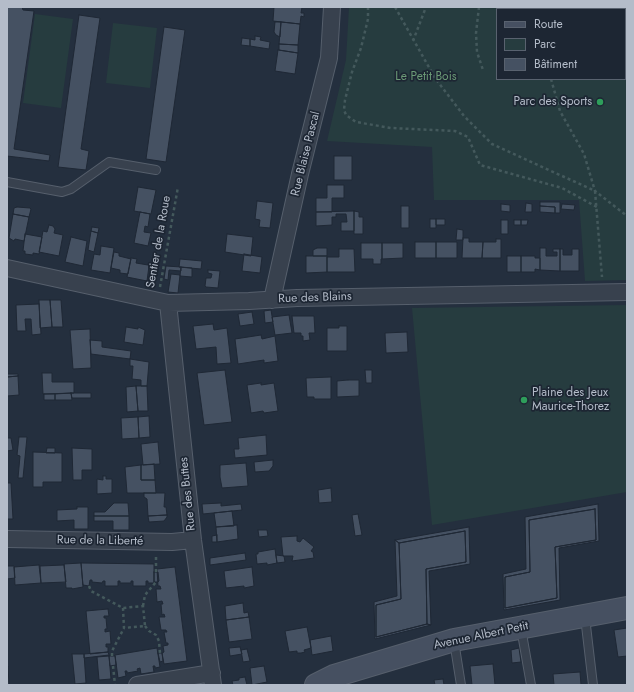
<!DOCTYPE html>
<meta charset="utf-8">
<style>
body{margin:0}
#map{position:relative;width:634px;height:692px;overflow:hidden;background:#242f3e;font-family:Jost,sans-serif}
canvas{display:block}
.frame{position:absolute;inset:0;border:8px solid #b4bcc9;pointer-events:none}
.legend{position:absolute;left:496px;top:8px;width:130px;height:72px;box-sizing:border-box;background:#1d2633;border:1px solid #59626f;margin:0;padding:5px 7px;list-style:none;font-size:12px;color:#b4bcc9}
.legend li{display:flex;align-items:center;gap:8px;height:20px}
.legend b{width:20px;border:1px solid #59626f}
</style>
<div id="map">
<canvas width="634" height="692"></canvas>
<div class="frame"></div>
<ul class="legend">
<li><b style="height:5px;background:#465061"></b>Route</li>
<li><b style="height:11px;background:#263c3f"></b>Parc</li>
<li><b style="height:11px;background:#455162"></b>Bâtiment</li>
</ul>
</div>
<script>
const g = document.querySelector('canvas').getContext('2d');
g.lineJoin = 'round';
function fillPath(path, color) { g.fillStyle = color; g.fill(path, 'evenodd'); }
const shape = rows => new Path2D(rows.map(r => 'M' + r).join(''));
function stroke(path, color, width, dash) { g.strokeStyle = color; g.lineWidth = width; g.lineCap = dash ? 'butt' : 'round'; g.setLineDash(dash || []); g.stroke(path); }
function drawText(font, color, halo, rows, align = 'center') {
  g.font = font + ' Jost,sans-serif'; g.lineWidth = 3.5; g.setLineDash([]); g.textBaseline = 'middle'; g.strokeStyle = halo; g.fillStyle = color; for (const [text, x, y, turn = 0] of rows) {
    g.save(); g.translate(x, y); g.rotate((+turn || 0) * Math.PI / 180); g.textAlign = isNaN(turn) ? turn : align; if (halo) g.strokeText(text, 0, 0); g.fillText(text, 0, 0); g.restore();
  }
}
fillPath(shape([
 [349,7,627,7,627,280,585,281,579,200,434,200,432,147,327,141,346,60],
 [497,9,625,9,625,79,497,79],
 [35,14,73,19,61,108,23,103],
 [113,23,157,28,150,88,106,83],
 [627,305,627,492,432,525,412,308]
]), '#263c3f');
const building = shape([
 [7,7,22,7,23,10,34,11,14,149,50,155,49,161,7,156,7,7],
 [274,7,302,7,301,13,304,13,304,17,301,16,300,24,273,21,274,7],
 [79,15,100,18,81,149,89,151,86,170,58,167,79,15],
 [275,22,281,22,280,37,276,35,274,32,275,22],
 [281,22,300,24,298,45,279,44,281,22],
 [164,27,185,30,166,162,146,159,164,27],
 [255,36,261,37,260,40,270,42,269,49,250,46,250,39,255,40,255,36],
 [242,38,250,39,250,46,241,45,242,38],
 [279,44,298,45,298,53,279,50,279,44],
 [278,50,298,53,295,74,275,71,278,50],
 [334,156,352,156,352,180,334,180,334,156],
 [327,185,344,185,344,198,332,198,332,212,316,212,316,198,327,198,327,185],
 [138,187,156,190,151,214,134,211,138,187],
 [257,201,273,203,270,228,259,227,260,220,255,219,257,201],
 [540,202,560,202,560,213,555,213,555,207,540,206,540,202],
 [526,203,532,204,532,212,525,212,526,203],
 [501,204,510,205,510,212,501,211,501,204],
 [562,204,575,205,574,210,561,209,562,204],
 [401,206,409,206,409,228,401,228,401,206],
 [540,206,555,207,555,213,540,212,540,206],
 [17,207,30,208,31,209,29,217,13,214,14,208,17,207],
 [354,211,354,231,341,231,341,222,347,222,346,214,336,214,336,217,332,217,332,225,316,226,316,212,354,211],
 [354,211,359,212,359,217,363,217,363,234,354,234,354,211],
 [140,212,150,214,148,227,145,226,144,232,151,233,148,246,134,243,140,212],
 [13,214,29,217,24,241,15,239,14,241,9,238,13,214],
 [430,219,436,219,436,228,430,228,430,219],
 [436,219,445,219,445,225,436,225,436,219],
 [501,220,508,220,508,234,501,234,501,220],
 [514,220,521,220,521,225,514,225,514,220],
 [521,220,528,220,527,225,521,225,521,220],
 [49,225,53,226,55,229,54,233,63,235,59,256,39,252,43,231,47,232,49,225],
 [92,227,99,228,98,233,91,231,92,227],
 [457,229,463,230,463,240,456,240,457,229],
 [91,231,98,233,94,252,88,250,91,231],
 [25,234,42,237,39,254,33,253,33,255,25,254,25,251,23,251,25,234],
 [227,234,253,237,251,256,225,252,227,234],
 [71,237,87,241,83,266,65,262,71,237],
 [463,238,469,238,469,242,483,242,482,258,462,258,463,238],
 [496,239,501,239,501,258,482,258,483,242,496,242,496,239],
 [415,242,436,242,436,258,415,258,415,242],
 [436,242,457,242,457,258,436,258,436,242],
 [361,243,382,243,382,259,381,259,381,264,373,264,373,259,361,259,361,243],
 [382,243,403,243,403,258,382,259,382,243],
 [101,246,114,248,110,273,91,270,94,254,100,255,101,246],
 [317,248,327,248,327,256,313,256,313,250,317,248],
 [540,248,546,248,546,256,557,256,557,252,553,252,553,249,560,249,560,271,540,270,540,248],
 [339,249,354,249,355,272,327,272,327,257,339,257,339,249],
 [560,249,563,249,563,255,572,255,572,249,579,249,579,271,560,271,560,249],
 [114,252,119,253,119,256,131,259,128,274,120,273,120,270,111,268,114,252],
 [244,254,262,257,260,273,242,271,244,254],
 [306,256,327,256,327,272,306,273,306,256],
 [507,256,521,256,521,272,507,272,507,256],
 [521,256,535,256,535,258,540,258,540,270,535,269,535,272,521,272,521,256],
 [131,258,137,259,136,263,148,265,149,266,147,281,127,277,131,258],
 [180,259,202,261,201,269,179,267,180,259],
 [166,266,181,267,181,271,169,270,168,280,164,279,166,266],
 [181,267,192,268,192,277,180,276,181,267],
 [208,270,220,271,218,288,206,287,205,286,206,278,211,278,212,274,208,273,208,270],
 [171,274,180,275,178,293,168,292,171,274],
 [39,300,50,300,52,327,40,328,39,300],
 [50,300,61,300,63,327,52,327,50,300],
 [39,304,41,334,32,335,31,319,25,319,26,331,17,331,16,305,39,304],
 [271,310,273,322,265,323,264,311,271,310],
 [252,312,254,324,240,326,238,314,252,312],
 [289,315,292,333,275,335,272,317,289,315],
 [292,316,314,316,315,333,309,333,310,340,303,341,303,336,301,336,301,333,294,333,292,316],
 [213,324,214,330,227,328,231,363,217,364,216,347,196,349,193,326,213,324],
 [339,326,347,326,347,351,327,351,327,328,339,328,339,326],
 [126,327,138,329,138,327,145,330,143,345,124,342,126,327],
 [90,329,91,368,73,369,70,330,90,329],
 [407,332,408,352,386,353,385,333,407,332],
 [261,335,262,339,275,336,278,361,264,363,264,360,238,364,235,339,261,335],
 [90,340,102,341,102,347,131,351,130,359,91,354,90,340],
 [130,359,149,362,147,386,141,386,141,380,132,379,133,366,130,366,130,359],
 [225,370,232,422,204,425,197,373,225,370],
 [365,370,372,370,372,383,366,383,365,370],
 [42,373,52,373,52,382,74,382,74,393,43,394,42,373],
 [7,374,18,374,18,376,7,377,7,374],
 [18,376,19,395,7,396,7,377,18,376],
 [331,377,331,399,314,399,314,397,307,397,306,378,331,377],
 [348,380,359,380,359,396,337,397,337,381,348,380],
 [261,383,261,385,274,383,278,411,264,413,263,411,251,413,247,385,261,383],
 [136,386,147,386,148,411,138,411,136,386],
 [136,386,138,411,127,412,126,387,136,386],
 [71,393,72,400,55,400,55,394,71,393],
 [71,393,91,393,91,398,72,398,71,393],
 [44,394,55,394,55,400,44,400,44,394],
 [149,416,150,437,139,438,138,417,149,416],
 [138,417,139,438,122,439,121,418,138,417],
 [266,435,267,455,235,458,234,449,239,449,238,438,266,435],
 [19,437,27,437,23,478,18,478,20,456,17,455,19,437],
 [7,438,11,438,13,450,7,451,7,438],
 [158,442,160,464,143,465,141,444,158,442],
 [47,448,55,448,55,453,46,453,47,448],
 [72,448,92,449,92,470,82,470,82,480,73,480,72,448],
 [33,452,62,453,62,482,43,482,43,487,33,487,33,452],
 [273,460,273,466,269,471,255,472,254,462,273,460],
 [246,463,248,486,222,488,220,477,220,465,246,463],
 [154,464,155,480,141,480,141,465,154,464],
 [141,465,141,480,155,480,156,493,127,493,125,467,141,465],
 [103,476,106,476,106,479,112,479,112,493,97,494,97,479,103,480,103,476],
 [7,483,11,483,13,519,7,519,7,483],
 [331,488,332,502,319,503,318,490,331,488],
 [144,493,165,493,164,507,166,507,167,515,148,516,147,499,144,497,144,493],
 [114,503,128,503,129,516,94,516,94,512,105,512,114,503],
 [221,503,221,506,241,504,242,510,203,514,202,504,221,503],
 [598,504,599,541,559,548,560,600,504,610,503,574,526,569,525,517,598,504],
 [595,509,596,540,555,547,557,598,505,608,505,577,530,572,529,520,595,509],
 [77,507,88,507,88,529,74,529,74,520,57,521,57,510,77,509,77,507],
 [595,509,596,540,555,547,557,598,505,608,505,577,530,572,529,520,595,509],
 [232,511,234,526,216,527,214,513,232,511],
 [358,514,362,535,355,536,352,515,358,514],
 [167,515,167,517,164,521,149,522,148,516,167,515],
 [94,516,129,516,129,530,113,530,113,521,94,521,94,516],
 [237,525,238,539,217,542,216,527,237,525],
 [469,527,470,564,429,571,431,625,427,624,426,569,466,562,465,531,399,543,395,540,469,527],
 [258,530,267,530,268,536,259,537,258,530],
 [465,531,466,562,426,569,427,624,376,637,376,605,401,599,399,543,465,531],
 [217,535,217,542,212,542,212,536,217,535],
 [297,536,297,541,300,542,303,538,314,547,311,551,313,552,314,558,292,561,293,556,283,556,281,537,297,536],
 [395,540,399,543,401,599,376,605,376,637,427,624,431,625,375,639,374,602,397,596,395,540],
 [275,549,277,563,267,565,267,563,257,564,256,554,258,554,258,552,275,549],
 [245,553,246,560,210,565,210,558,245,553],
 [276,555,284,556,285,562,277,563,276,555],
 [81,563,83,587,72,589,72,588,66,588,64,564,81,563],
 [81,563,154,564,154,583,148,583,148,581,146,581,146,586,133,586,133,581,131,581,131,583,120,583,120,581,118,581,118,586,105,586,105,581,103,581,102,583,92,582,92,580,90,580,89,586,83,585,81,563],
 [39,565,41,583,15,585,14,567,39,565],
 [64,565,66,582,41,583,40,566,64,565],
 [7,566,14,566,15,578,7,579,7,566],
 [175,567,187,661,164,664,162,653,164,652,163,646,168,645,168,643,166,643,164,632,167,632,166,630,161,630,159,617,165,617,164,614,162,615,161,604,163,604,162,601,157,602,156,589,161,589,160,586,158,586,157,569,175,567],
 [252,567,254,586,244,588,244,586,226,588,224,571,252,567],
 [154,572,158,572,159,581,158,582,154,582,154,572],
 [243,603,244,613,248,612,249,617,226,620,225,606,243,603],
 [108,609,109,616,104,616,104,618,106,618,107,629,105,629,105,632,110,631,111,644,106,644,106,647,108,647,108,652,90,654,86,611,108,609],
 [249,617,252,639,229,642,226,620,249,617],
 [307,627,311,648,304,650,305,652,301,653,297,653,297,651,289,652,285,631,307,627],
 [627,628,627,656,618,657,614,630,627,628],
 [331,636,333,651,312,655,310,640,331,636],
 [240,647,242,654,230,656,229,648,240,647],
 [157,648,160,667,155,668,155,666,153,666,154,672,141,674,140,668,137,669,138,671,127,673,127,671,125,671,126,676,118,678,115,655,157,648],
 [519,648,521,662,512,663,511,650,519,648],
 [247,649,250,661,243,662,241,650,247,649],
 [108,652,109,655,84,658,84,654,108,652],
 [158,653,162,653,163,661,160,662,158,653],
 [72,654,84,654,86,683,75,684,72,654],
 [109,656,115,656,116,665,110,666,109,656],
 [109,656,111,679,99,680,97,657,109,656],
 [493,664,495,685,472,685,470,666,493,664],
 [7,666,8,666,9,685,7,685,7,666],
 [264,666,267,682,252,685,250,668,264,666],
 [580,672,581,685,554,685,553,674,580,672],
 [245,677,247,685,233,685,232,681,239,680,239,678,245,677],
 [443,679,444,685,435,685,434,680,443,679]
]);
fillPath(building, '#455162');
stroke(building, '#1f2835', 1);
const lane = shape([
 [7,182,62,192,71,189,109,162,156,170],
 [585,617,593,685],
 [521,628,531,685],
 [454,641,461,685]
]);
const street = shape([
 [7,268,168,303,249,301,297,298,627,292],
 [272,300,300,174,329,58,332,7],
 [168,303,193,540,213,685],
 [7,539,172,542,193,540],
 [137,685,212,673]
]);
const secondary = shape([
 [316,685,334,676,454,640,627,608]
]);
stroke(lane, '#565f6c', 10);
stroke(street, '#565f6c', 18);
stroke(secondary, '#565f6c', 24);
stroke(shape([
 [368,7,368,19,361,48,352,72,345,100,344,110,346,115,356,122,391,128,455,131,468,137,480,165,562,188,597,207],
 [395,7,435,78,464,116,492,144,595,191,602,277],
 [479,7,476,33,477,52,483,70],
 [546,9,546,7],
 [413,41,426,7],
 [551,79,560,111,584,154,595,191,627,216],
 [160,287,178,187],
 [156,572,156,557],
 [89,586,91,591,123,608,143,606,145,626,124,628,123,608],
 [143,606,145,595,156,582],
 [145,626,149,631,156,635,159,641,160,653],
 [112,656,112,651,124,628],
 [113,666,115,685]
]), '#44595c', 2.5, [3, 3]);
stroke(lane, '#38414e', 8);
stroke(street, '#38414e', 16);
stroke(secondary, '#465061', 22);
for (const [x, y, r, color] of [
 [600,102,4,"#2e9e5b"],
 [524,400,4,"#2e9e5b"]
]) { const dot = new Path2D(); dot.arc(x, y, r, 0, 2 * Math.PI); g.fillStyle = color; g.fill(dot); stroke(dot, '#1d2633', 1.5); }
drawText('12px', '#6b9a76', '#1d2633', [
 ["Le Petit Bois",426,77]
]);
drawText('12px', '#b4bcc9', '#1d2633', [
 ["Parc des Sports",592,102],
 ["Plaine des Jeux",532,393,"left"],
 ["Maurice-Thorez",532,407,"left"]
], 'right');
drawText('12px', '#b4bcc9', '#1d2633', [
 ["Rue Blaise Pascal",306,154,-76],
 ["Sentier de la Roue",159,242,-80],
 ["Rue des Blains",315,298,-2],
 ["Rue des Buttes",188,494,-96],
 ["Rue de la Liberté",100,541,1],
 ["Avenue Albert Petit",481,636,-12]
]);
</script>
